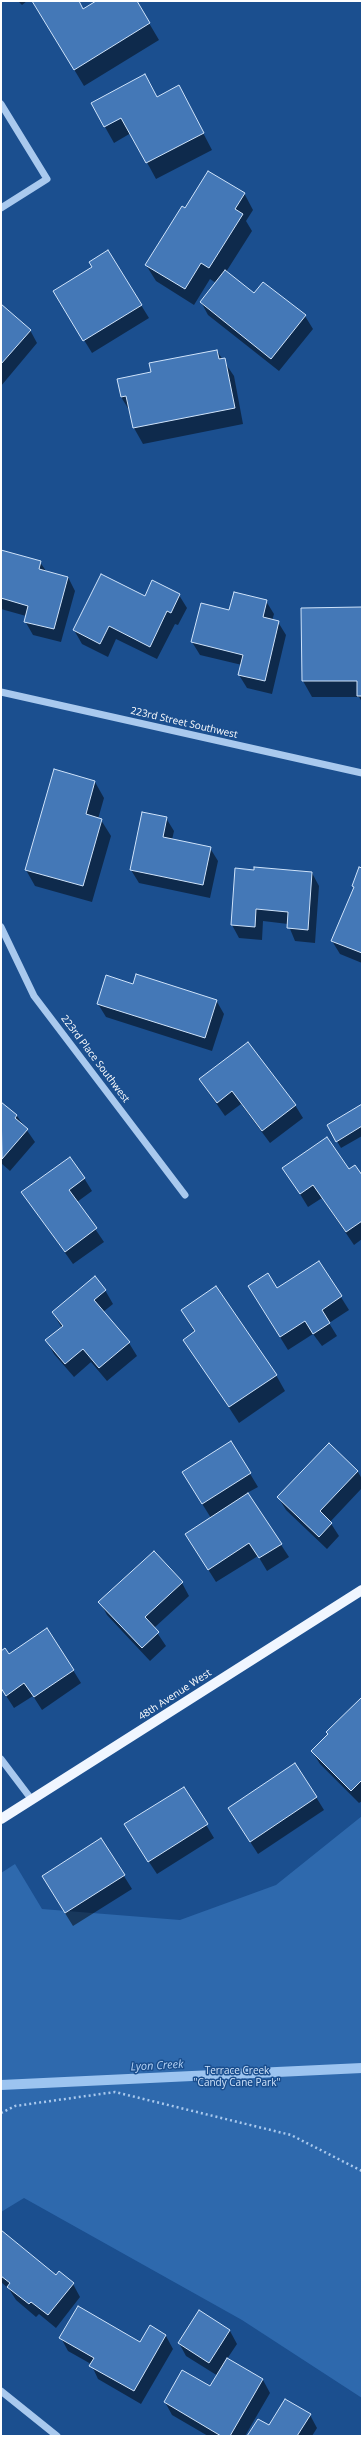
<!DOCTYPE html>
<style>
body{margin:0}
#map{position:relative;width:363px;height:2437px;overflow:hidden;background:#1b4f8f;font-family:"Open Sans",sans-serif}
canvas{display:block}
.frame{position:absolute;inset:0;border:2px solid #fff;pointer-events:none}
</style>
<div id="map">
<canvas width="363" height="2437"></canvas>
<div class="frame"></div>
</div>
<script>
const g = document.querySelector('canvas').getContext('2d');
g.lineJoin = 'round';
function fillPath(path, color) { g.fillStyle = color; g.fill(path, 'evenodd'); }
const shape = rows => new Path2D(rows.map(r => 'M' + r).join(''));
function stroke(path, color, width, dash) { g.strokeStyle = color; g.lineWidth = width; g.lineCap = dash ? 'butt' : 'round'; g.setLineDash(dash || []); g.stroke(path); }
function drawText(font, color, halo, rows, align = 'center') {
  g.font = font + ' "Open Sans",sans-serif'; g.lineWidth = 3; g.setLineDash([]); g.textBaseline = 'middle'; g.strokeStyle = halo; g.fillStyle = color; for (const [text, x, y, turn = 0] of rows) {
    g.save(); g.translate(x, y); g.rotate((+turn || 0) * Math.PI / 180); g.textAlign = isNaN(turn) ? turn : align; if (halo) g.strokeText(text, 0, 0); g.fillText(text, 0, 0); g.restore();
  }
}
fillPath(shape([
 [362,1816,362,2398,242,2320,24,2198,1,2212,1,1873,15,1864,42,1909,180,1920,276,1885]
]), '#2e69ad');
fillPath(shape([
 [18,1,27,1,22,5],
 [33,1,78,1,83,10,98,1,136,1,159,40,84,86],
 [179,87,212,150,156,179,131,133,114,143,105,127],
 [244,193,253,210,246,221,252,231,226,272,254,295,305,316,313,329,279,371,208,315,201,302,216,283,210,279,194,305,156,281,146,265],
 [62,304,141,305,149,318,92,353],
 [1,306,30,330,37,343,1,386],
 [217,351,234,376,243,424,143,444,134,428,131,413,121,397,118,380,152,373],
 [1,551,40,562,46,571,68,577,75,591,61,642,33,635,25,621,26,616,1,609],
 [179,595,187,608,178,625,175,624,157,659,116,639,108,657,82,644,74,630,145,598],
 [266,601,274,614,272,621,278,622,286,635,272,694,247,688,239,675,242,665,200,655,192,642,230,611],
 [362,608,362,702,359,697,312,697,303,681],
 [54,771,95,782,104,798,98,819,101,820,111,836,92,902,35,886,26,870],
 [166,818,174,831,172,840,210,848,218,861,210,898,139,883,131,870],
 [236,869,312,873,319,886,315,943,295,941,288,924,263,921,262,940,239,938,232,925],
 [362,869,362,963,340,954,332,941],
 [133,985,216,1000,224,1014,212,1051,106,1017,98,1004],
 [200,1080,295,1105,303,1118,270,1143,241,1104,225,1116],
 [1,1103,17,1116,35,1142,10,1171,1,1163],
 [362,1105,362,1136,341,1148,328,1126],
 [284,1168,348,1171,362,1177,362,1239,354,1245,322,1198,308,1207],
 [84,1178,92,1191,77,1202,104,1242,73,1264,22,1192],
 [319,1262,349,1310,329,1323,337,1336,322,1346,313,1334,288,1350,249,1287,277,1289],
 [105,1290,113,1304,103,1312,129,1343,137,1356,107,1381,91,1362,74,1377,54,1354,47,1341,62,1328,53,1313],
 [182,1311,276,1375,285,1391,239,1423,185,1340,195,1333],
 [231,1442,258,1487,247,1493,289,1557,267,1571,258,1556,216,1582,194,1547,211,1518,191,1486],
 [329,1444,358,1472,362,1479,362,1488,330,1522,339,1536,327,1549,286,1510,278,1497],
 [182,1583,189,1596,154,1628,166,1646,150,1661,107,1615,100,1602],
 [1,1652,8,1656,73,1670,81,1683,42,1710,33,1696,14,1708,1,1688],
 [362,1698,362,1801,359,1803,320,1764,312,1751],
 [184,1788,214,1838,157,1874,133,1838],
 [316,1797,324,1810,258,1854,229,1809],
 [101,1839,132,1889,73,1926,50,1889],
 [1,2231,56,2276,73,2284,80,2297,56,2328,39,2314,36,2317,16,2300,9,2289,1,2282],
 [230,2331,237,2344,227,2359,263,2380,270,2393,245,2436,208,2436,172,2415,165,2402,211,2388,218,2376,186,2356,179,2343],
 [166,2336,173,2349,141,2404,98,2379,91,2364,68,2351,61,2338,140,2343],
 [310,2415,317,2428,312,2436,248,2436,269,2427]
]), '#0007');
stroke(shape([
 [1,2085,362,2068]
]), '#9cc4f0', 10);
const building = shape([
 [32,1,79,1,83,9,96,1,137,1,150,23,74,70,32,1],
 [145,74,157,97,179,85,204,133,146,163,121,118,104,127,91,103,145,74],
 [208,171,245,193,235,209,243,214,209,268,201,263,185,289,145,265,182,206,185,208,208,171],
 [108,250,142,305,83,341,53,291,92,267,89,262,108,250],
 [225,270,254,293,263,282,306,315,271,359,200,302,225,270],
 [1,304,31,330,1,364,1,304],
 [217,350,219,359,225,358,235,408,133,428,126,396,121,397,117,379,151,372,149,363,217,350],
 [1,550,41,561,39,569,68,577,54,629,24,622,28,606,1,598,1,550],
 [101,574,145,596,152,580,180,594,171,613,167,611,150,647,109,626,100,644,73,630,101,574],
 [234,592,267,600,263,617,279,621,265,681,238,675,243,655,191,642,201,603,229,610,234,592],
 [362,607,362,696,357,696,357,681,302,681,301,608,362,607],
 [54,769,95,781,86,814,102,819,83,886,25,870,54,769],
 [142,812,167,817,163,837,211,847,203,885,130,870,142,812],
 [254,867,312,872,308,930,287,928,288,912,256,909,255,927,231,925,235,868,254,870,254,867],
 [359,867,362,868,362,953,331,941,354,887,352,886,359,867],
 [136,974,217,1000,205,1038,97,1004,106,975,133,984,136,974],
 [248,1042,296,1105,262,1131,232,1091,217,1103,199,1079,248,1042],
 [1,1102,17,1115,15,1118,28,1129,2,1159,1,1102],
 [362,1104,362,1126,336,1142,327,1125,362,1104],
 [327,1137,349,1169,355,1165,362,1175,362,1221,346,1232,313,1185,300,1194,282,1168,327,1137],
 [70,1157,85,1178,69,1190,97,1228,65,1252,21,1192,70,1157],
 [319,1261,342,1296,322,1310,330,1323,313,1334,305,1321,280,1337,248,1286,268,1273,277,1288,319,1261],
 [95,1276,106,1290,94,1300,130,1342,99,1368,83,1349,65,1364,45,1340,63,1326,52,1312,95,1276],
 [216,1286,277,1375,229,1407,183,1340,195,1331,181,1310,216,1286],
 [231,1441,251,1473,202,1504,182,1472,231,1441],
 [329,1443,358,1471,320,1511,332,1523,319,1537,277,1497,329,1443],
 [248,1493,282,1544,259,1558,249,1543,208,1570,185,1534,248,1493],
 [154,1551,183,1582,145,1617,159,1632,142,1648,98,1602,154,1551],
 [47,1628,74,1670,34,1697,24,1683,6,1696,1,1688,1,1651,5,1648,9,1654,47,1628],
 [362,1697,362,1780,351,1791,311,1751,328,1734,326,1732,362,1697],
 [295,1763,317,1797,250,1842,228,1808,295,1763],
 [184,1787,208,1824,148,1862,124,1824,184,1787],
 [101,1838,125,1875,65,1913,42,1876,101,1838],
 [1,2230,56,2275,59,2271,74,2283,48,2315,31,2302,29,2304,7,2287,10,2283,1,2276,1,2230],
 [78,2306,140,2342,150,2325,166,2335,134,2391,89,2366,94,2358,59,2338,78,2306],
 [199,2310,230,2330,209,2363,178,2343,199,2310],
 [227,2358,263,2379,230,2436,221,2436,164,2402,182,2370,210,2386,227,2358],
 [285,2399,311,2414,297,2436,247,2436,258,2419,269,2425,285,2399]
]);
fillPath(building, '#4478b7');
stroke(building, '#cfe3fa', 1);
stroke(shape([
 [1,2113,15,2106,115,2092,291,2135,362,2171]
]), '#a9c9ee', 2.5, [2, 3]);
stroke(shape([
 [1,104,47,179,1,208],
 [1,692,362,773],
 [1,927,34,996,185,1195],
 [1,1759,32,1800],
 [1,2391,57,2436]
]), '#a9c9ee', 7);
stroke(shape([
 [1,1819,362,1590]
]), '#f0f6ff', 10);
drawText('10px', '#fff', '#1b4f8f', [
 ["223rd Street Southwest",184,723,13],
 ["223rd Place Southwest",95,1059,53],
 ["48th Avenue West",175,1695,-33]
]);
drawText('10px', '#cfe3fa', '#1b4f8f', [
 ["Terrace Creek",237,2071],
 ["\"Candy Cane Park\"",237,2083]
]);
drawText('italic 11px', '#b5d3f5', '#1b4f8f', [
 ["Lyon Creek",157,2066,-3]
]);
</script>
